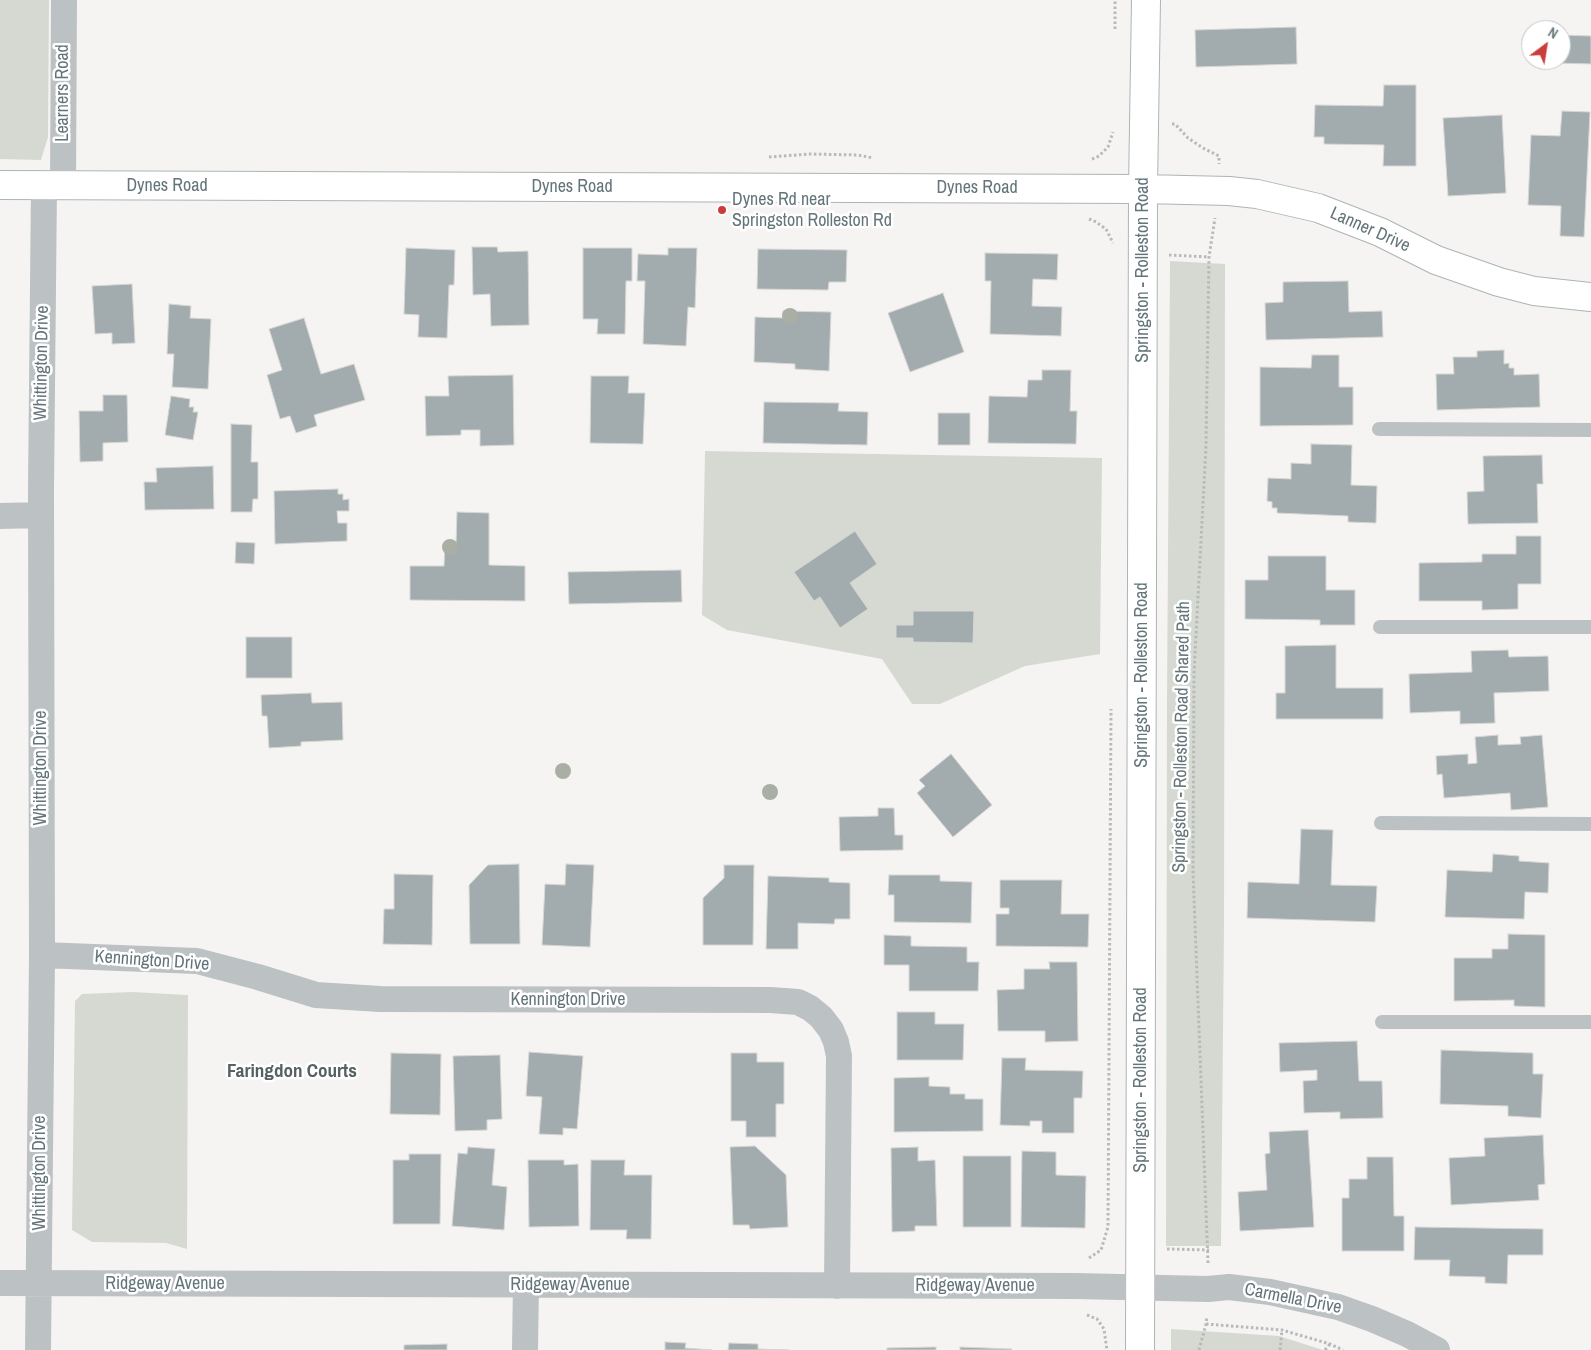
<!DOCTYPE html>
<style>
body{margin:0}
#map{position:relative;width:1591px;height:1350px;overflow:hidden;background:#f5f4f2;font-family:"Archivo Narrow",sans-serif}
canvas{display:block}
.north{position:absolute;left:1521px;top:20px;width:50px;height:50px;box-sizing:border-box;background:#fff;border:1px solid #c1c8ca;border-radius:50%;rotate:31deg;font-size:14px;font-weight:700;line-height:20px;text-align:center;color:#64757a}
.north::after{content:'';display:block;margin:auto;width:18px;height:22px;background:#cb3c3b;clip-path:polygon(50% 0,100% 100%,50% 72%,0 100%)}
</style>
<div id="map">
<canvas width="1591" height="1350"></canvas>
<div class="north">N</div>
</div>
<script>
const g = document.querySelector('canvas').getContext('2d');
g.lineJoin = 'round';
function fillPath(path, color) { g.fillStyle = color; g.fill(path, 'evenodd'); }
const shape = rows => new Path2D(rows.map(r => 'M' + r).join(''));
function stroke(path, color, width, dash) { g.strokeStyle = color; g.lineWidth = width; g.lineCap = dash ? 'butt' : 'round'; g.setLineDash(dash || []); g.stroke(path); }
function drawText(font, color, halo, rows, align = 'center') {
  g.font = font + ' "Archivo Narrow",sans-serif'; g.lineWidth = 5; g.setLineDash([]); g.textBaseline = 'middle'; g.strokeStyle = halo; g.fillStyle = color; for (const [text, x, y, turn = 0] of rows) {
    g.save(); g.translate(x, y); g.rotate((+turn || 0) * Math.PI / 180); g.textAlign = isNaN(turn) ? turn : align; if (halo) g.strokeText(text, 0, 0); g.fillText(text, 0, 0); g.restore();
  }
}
fillPath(shape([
 [0,0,49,0,48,137,41,160,0,159],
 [1170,261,1225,264,1224,926,1221,1246,1166,1246,1167,697],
 [705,451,1102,458,1100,654,1025,666,940,704,912,704,882,659,727,630,702,615],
 [132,992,188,995,187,1249,166,1243,92,1242,72,1230,75,1001,82,994],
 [1171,1329,1279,1336,1323,1350,1171,1350]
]), '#d6d9d1');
const building = shape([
 [1296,27,1297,64,1196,67,1195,30,1296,27],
 [1561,35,1591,36,1591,64,1555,63,1555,61,1544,61,1561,60,1561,35],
 [1384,85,1416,85,1416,166,1383,166,1384,145,1324,144,1324,137,1314,137,1315,105,1383,106,1384,85],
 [1562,111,1590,112,1584,237,1560,236,1561,206,1528,205,1531,135,1560,136,1562,111],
 [1502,115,1506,193,1448,196,1443,118,1502,115],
 [472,247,497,247,498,252,528,251,529,325,491,326,490,294,473,295,472,247],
 [406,248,455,250,454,285,449,285,447,338,418,337,419,315,404,314,406,248],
 [583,248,632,248,632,281,626,281,625,334,597,334,598,319,583,319,583,248],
 [668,248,697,248,695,308,688,307,686,346,643,344,645,281,637,281,638,254,668,255,668,248],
 [758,249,847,250,846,282,829,282,828,290,757,289,758,249],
 [985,253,1058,254,1057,280,1033,279,1032,306,1062,307,1061,336,990,334,991,281,985,281,985,253],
 [1348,281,1349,312,1382,311,1383,337,1266,340,1265,303,1283,302,1283,282,1348,281],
 [132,284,135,343,112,344,112,333,95,334,92,286,132,284],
 [943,293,964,352,910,372,888,313,943,293],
 [169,304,191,306,190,318,211,319,208,389,172,387,174,354,167,354,169,304],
 [783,311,831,312,829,371,795,369,795,364,754,362,755,317,783,318,783,311],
 [304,318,321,374,354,364,365,400,314,415,317,426,296,433,290,416,280,419,267,375,282,370,269,329,304,318],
 [1504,350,1504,364,1509,363,1509,368,1514,368,1514,375,1539,374,1540,407,1437,410,1436,374,1454,374,1453,357,1477,357,1477,351,1504,350],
 [1312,355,1339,355,1339,387,1353,387,1353,425,1260,426,1260,367,1311,368,1312,355],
 [1042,370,1071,370,1070,411,1077,411,1076,444,988,443,989,396,1027,397,1028,380,1042,380,1042,370],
 [513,375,514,445,480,446,480,430,461,430,461,435,426,436,425,396,449,396,448,376,513,375],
 [591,376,629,376,628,393,645,393,643,444,590,443,591,376],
 [103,395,127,395,128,442,103,443,103,461,80,462,79,411,103,411,103,395],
 [171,396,190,399,189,407,194,407,193,412,198,412,193,440,165,435,171,396],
 [764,402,839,403,838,411,868,412,867,445,763,443,764,402],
 [938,413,970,413,970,445,938,445,938,413],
 [231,424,252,425,251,462,258,462,258,499,253,499,252,512,231,512,231,424],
 [1311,444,1352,445,1351,485,1377,486,1376,523,1348,522,1348,516,1277,513,1277,508,1272,508,1272,502,1267,501,1268,478,1291,479,1291,463,1311,464,1311,444],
 [1542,455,1543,484,1537,484,1538,523,1468,524,1467,492,1484,491,1483,456,1542,455],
 [213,466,214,509,145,510,144,482,157,482,156,468,213,466],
 [338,489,338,494,343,494,343,500,349,499,349,511,337,511,338,523,347,523,347,541,275,544,274,491,338,489],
 [457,512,489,513,489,565,525,566,525,601,410,600,410,566,444,566,445,544,456,544,457,512],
 [855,531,877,564,850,583,868,609,840,628,820,597,814,601,794,572,855,531],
 [1516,536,1541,536,1541,584,1518,584,1518,609,1482,610,1482,601,1419,601,1419,563,1482,562,1482,554,1516,554,1516,536],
 [236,542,255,543,254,564,235,563,236,542],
 [1268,556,1326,556,1326,590,1355,590,1355,625,1320,625,1320,620,1245,619,1245,580,1268,580,1268,556],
 [681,570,682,602,569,604,568,572,681,570],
 [913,611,974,611,973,643,913,642,913,638,896,638,896,625,913,625,913,611],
 [246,637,292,637,292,678,246,678,246,637],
 [1336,645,1336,688,1383,688,1383,719,1276,719,1276,693,1285,693,1285,646,1336,645],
 [1508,650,1509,657,1548,656,1549,691,1494,693,1495,723,1460,724,1460,711,1410,713,1409,674,1472,672,1471,651,1508,650],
 [311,693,312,703,342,702,343,740,301,742,301,746,269,748,267,716,262,716,261,695,311,693],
 [1498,735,1498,745,1521,744,1520,737,1542,735,1548,807,1511,810,1510,793,1444,798,1442,774,1437,775,1436,756,1468,754,1468,764,1477,763,1475,737,1498,735],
 [951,754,992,805,953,837,917,793,925,786,919,780,951,754],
 [878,808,894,808,895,835,903,835,903,850,840,851,839,817,878,816,878,808],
 [1301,829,1333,830,1331,885,1377,886,1375,922,1247,918,1248,882,1299,884,1301,829],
 [1493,854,1519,856,1519,861,1549,863,1548,893,1525,892,1524,919,1445,917,1447,870,1492,872,1493,854],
 [519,864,520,944,470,944,469,885,488,865,519,864],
 [566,864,594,865,590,947,542,945,545,884,565,885,566,864],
 [724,865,754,865,753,945,703,945,703,898,724,878,724,865],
 [394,874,433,875,432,945,383,944,384,909,394,909,394,874],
 [889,875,940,875,940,881,972,882,971,923,894,922,894,895,888,895,889,875],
 [768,876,829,878,829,882,850,883,850,919,835,919,834,924,798,923,798,949,766,949,768,876],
 [1000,880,1062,880,1061,914,1089,914,1088,947,996,946,996,914,1009,914,1009,908,1000,908,1000,880],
 [1508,934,1545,935,1545,1007,1514,1006,1514,1000,1454,1001,1454,958,1492,958,1492,949,1508,949,1508,934],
 [884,935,911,936,911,946,967,947,967,962,979,962,978,991,909,991,909,965,884,965,884,935],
 [1049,962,1077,962,1078,1041,1045,1042,1045,1031,998,1031,997,990,1024,989,1024,969,1050,969,1049,962],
 [897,1012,935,1012,935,1024,964,1024,963,1060,897,1060,897,1012],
 [1357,1041,1359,1081,1382,1081,1383,1118,1340,1119,1340,1112,1304,1113,1303,1081,1317,1080,1317,1070,1280,1072,1279,1043,1357,1041],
 [1441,1050,1533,1053,1533,1074,1543,1074,1541,1118,1508,1116,1508,1106,1440,1104,1441,1050],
 [529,1052,583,1056,577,1129,563,1128,563,1135,539,1134,542,1097,526,1096,529,1052],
 [391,1053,441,1054,440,1115,390,1114,391,1053],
 [731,1053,757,1053,757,1062,784,1062,784,1104,776,1104,776,1137,746,1137,746,1121,731,1121,731,1053],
 [500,1055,502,1119,487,1120,487,1130,455,1131,453,1056,500,1055],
 [1002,1058,1026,1058,1025,1070,1083,1071,1082,1098,1074,1098,1074,1133,1042,1133,1042,1121,1030,1121,1030,1126,1000,1125,1002,1058],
 [929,1077,929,1086,950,1087,950,1094,965,1094,965,1099,983,1099,983,1131,894,1132,894,1078,929,1077],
 [1308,1130,1314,1227,1240,1231,1238,1192,1267,1190,1265,1154,1270,1153,1269,1132,1308,1130],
 [1543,1135,1545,1184,1538,1185,1539,1200,1451,1205,1449,1158,1485,1156,1484,1138,1543,1135],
 [755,1146,786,1175,788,1227,750,1229,749,1225,733,1225,730,1147,755,1146],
 [468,1147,495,1149,492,1185,507,1187,504,1230,452,1226,458,1153,467,1154,468,1147],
 [918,1147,918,1161,935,1160,937,1226,915,1226,915,1231,892,1232,891,1148,918,1147],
 [1022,1151,1056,1152,1056,1175,1086,1176,1085,1228,1021,1227,1022,1151],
 [409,1154,441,1154,440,1224,393,1224,393,1160,409,1160,409,1154],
 [963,1156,1011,1156,1011,1227,963,1227,963,1156],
 [1367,1157,1393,1157,1394,1216,1404,1216,1404,1251,1342,1251,1342,1198,1349,1198,1349,1179,1367,1179,1367,1157],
 [528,1160,564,1160,564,1165,578,1164,579,1226,529,1227,528,1160],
 [591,1160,625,1160,624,1175,652,1175,651,1239,626,1239,627,1230,590,1230,591,1160],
 [1415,1227,1543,1229,1543,1255,1508,1255,1507,1284,1485,1283,1485,1277,1449,1276,1450,1260,1414,1260,1415,1227],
 [665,1342,686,1343,685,1348,712,1350,665,1350,665,1342],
 [729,1343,758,1344,758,1349,789,1350,728,1350,729,1343],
 [447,1344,447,1350,404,1350,404,1345,447,1344],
 [936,1347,936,1350,887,1350,887,1348,936,1347],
 [960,1347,1012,1349,1011,1350,960,1350,960,1347]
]);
fillPath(building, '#a2acae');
stroke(building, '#d6d6d4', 1);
const secondary = shape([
 [0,185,1143,189,1229,191,1257,194,1318,208,1380,232,1436,260,1499,282,1534,291,1591,297],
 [1140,1350,1143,189,1146,0]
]);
stroke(secondary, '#adb4b6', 30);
stroke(shape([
 [1115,29,1115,0],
 [1172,124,1175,124,1188,138,1203,148,1219,156,1219,164],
 [769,157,810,154,858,155,873,158],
 [1092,159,1099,156,1108,147,1113,132],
 [1089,219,1096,222,1106,229,1113,243],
 [1169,255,1209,257],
 [1167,1249,1209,1250],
 [1089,1258,1101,1250,1108,1227,1111,709],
 [1208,1263,1193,871,1194,673,1206,446,1209,257,1215,218],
 [1087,1315,1097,1319,1104,1329,1107,1350],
 [1206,1324,1282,1330,1330,1344,1343,1350],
 [1199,1350,1206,1324,1207,1316],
 [1280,1350,1282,1330],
 [1325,1350,1330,1344]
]), '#b6babb', 3, [2.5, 2.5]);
stroke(shape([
 [1379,429,1591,430],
 [1380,627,1591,627],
 [1381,823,1591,824],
 [1382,1022,1591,1022]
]), '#bcc1c3', 14);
stroke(shape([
 [63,185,64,0],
 [0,516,41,515],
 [42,955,197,961,258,977,316,995,380,999,770,1000,798,1002,810,1008,821,1017,831,1030,836,1042,839,1056,837,1286],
 [0,1283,1076,1286,1208,1289,1229,1287,1270,1292,1338,1307,1372,1319,1407,1334,1437,1350],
 [38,1350,42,955,41,489,44,186],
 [525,1350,526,1285]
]), '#bcc1c3', 26);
stroke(secondary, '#fff', 28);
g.fillStyle = '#aaafa5';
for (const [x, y] of [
 [790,316],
 [450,547],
 [563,771],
 [770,792]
]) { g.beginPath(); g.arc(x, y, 8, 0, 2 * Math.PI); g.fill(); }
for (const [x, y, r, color] of [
 [722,210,5,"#cb3c3b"]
]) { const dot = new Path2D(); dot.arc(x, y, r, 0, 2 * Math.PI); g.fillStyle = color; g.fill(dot); stroke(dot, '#fff', 2); }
drawText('18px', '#64757a', '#fff', [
 ["Learners Road",63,93,-90],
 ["Dynes Road",167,186],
 ["Dynes Road",572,187],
 ["Dynes Road",977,188],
 ["Lanner Drive",1370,230,24],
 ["Springston - Rolleston Road",1143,270,-90],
 ["Whittington Drive",42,363,-89],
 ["Springston - Rolleston Road",1142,675,-90],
 ["Springston - Rolleston Road Shared Path",1182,737,-89],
 ["Whittington Drive",41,768,-90],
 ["Kennington Drive",152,961,4],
 ["Kennington Drive",568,1000],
 ["Springston - Rolleston Road",1141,1080,-90],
 ["Whittington Drive",40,1173,-90],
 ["Ridgeway Avenue",165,1284],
 ["Ridgeway Avenue",570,1285],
 ["Ridgeway Avenue",975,1286],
 ["Carmella Drive",1293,1299,11]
]);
drawText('18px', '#64757a', '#fff', [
 ["Dynes Rd near",732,200],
 ["Springston Rolleston Rd",732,221]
], 'left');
drawText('bold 19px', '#556165', '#fff', [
 ["Faringdon Courts",292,1072]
]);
</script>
